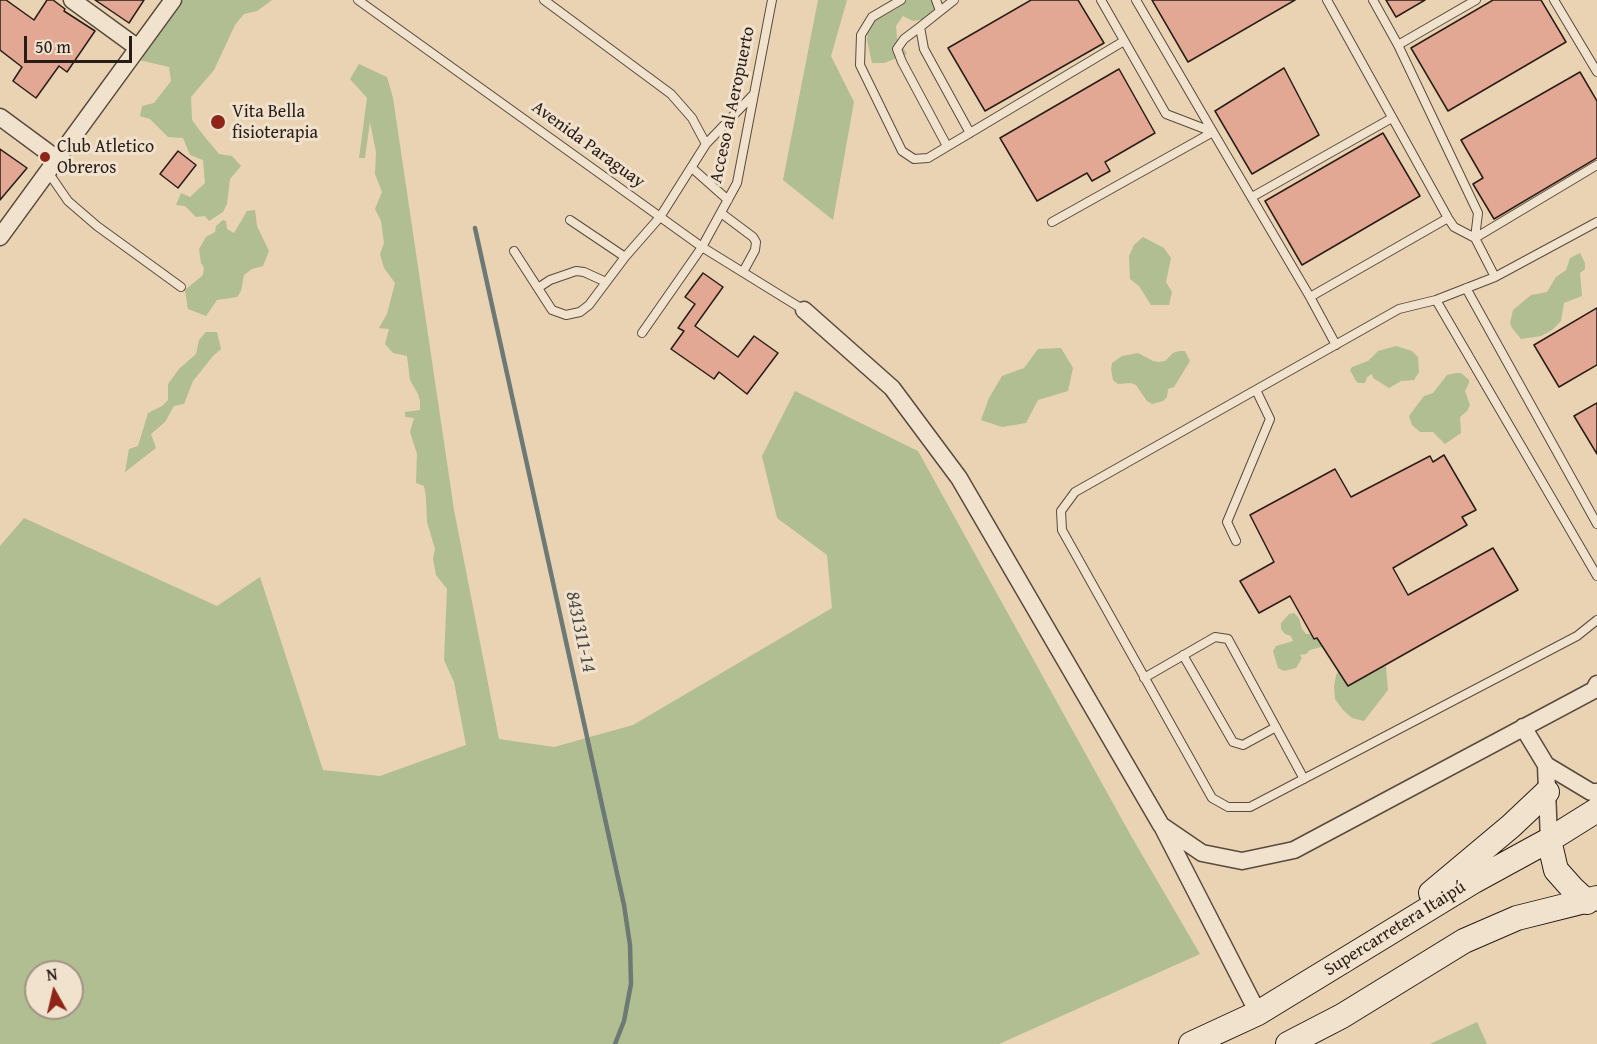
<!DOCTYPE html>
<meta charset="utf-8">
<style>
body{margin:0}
#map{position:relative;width:1597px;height:1044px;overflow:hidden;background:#e9d3b3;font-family:"Gentium Book Plus",serif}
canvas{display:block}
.north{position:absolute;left:24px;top:960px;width:60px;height:60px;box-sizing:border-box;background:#f1e2ce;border:2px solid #a19385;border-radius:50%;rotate:352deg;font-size:16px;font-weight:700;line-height:24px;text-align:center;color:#291d17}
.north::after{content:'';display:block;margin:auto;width:21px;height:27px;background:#8f2418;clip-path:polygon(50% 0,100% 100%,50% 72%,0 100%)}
.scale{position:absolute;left:24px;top:36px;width:108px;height:27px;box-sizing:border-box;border:3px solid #291d17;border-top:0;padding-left:8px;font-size:18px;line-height:21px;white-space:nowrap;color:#291d17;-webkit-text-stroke:4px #f1e2ce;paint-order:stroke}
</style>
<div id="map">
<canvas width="1597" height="1044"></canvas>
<div class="north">N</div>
<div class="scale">50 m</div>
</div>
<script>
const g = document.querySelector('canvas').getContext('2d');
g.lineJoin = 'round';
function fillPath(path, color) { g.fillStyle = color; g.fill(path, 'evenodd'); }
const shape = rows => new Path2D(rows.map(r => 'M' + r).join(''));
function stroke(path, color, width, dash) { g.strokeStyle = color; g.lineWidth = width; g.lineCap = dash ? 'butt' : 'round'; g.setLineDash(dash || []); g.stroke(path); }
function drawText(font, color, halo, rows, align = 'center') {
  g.font = font + ' "Gentium Book Plus",serif'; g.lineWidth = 6; g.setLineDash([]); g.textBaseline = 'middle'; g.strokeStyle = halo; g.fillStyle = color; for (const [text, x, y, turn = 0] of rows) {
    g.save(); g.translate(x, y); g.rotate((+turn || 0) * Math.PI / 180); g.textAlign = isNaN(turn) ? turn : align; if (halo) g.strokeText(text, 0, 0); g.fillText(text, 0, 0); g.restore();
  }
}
fillPath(shape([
 [182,0,272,0,257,11,244,14,235,25,214,70,191,97,192,120,200,131,219,154,232,156,241,166,230,179,227,204,223,212,209,221,205,216,196,217,185,206,176,205,181,193,190,197,205,183,203,160,190,155,183,138,168,137,150,119,140,116,142,106,154,103,171,81,169,67,139,60],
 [818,0,847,0,831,56,854,102,833,220,783,180],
 [906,0,933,0,936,11,926,19,913,21,903,16,896,26,897,38,907,54,884,63,872,63,867,40,868,28,876,19,896,9],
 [359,64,387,77,393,98,454,510,499,739,554,747,633,725,832,608,827,555,777,518,762,456,795,391,918,451,1130,834,1200,954,999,1044,0,1044,0,546,24,518,217,606,260,577,323,770,380,776,466,745,454,682,444,660,447,589,436,575,433,559,435,549,427,522,426,497,424,486,416,483,417,454,410,432,414,418,405,417,405,412,420,410,420,401,418,394,410,380,407,356,393,353,385,344,389,329,379,328,387,314,395,283,384,268,380,254,384,243,381,221,375,209,382,192,375,174,376,152,370,122,365,158,359,158,367,98,350,79],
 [36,972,72,972,72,1008,36,1008],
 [255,210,257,226,269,251,263,266,252,269,244,275,241,291,237,297,217,300,206,316,188,309,185,290,203,275,204,268,201,263,199,249,206,237,215,232,216,226,223,220,226,221,227,229,234,233,247,211],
 [1143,237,1164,248,1171,258,1166,282,1172,292,1169,305,1151,305,1139,286,1130,279,1129,256,1134,245],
 [1580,253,1585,263,1585,269,1580,273,1582,296,1564,303,1561,321,1552,330,1541,336,1521,339,1512,328,1510,323,1513,310,1531,295,1547,292,1556,277,1566,270,1570,258],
 [206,332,217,332,221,349,213,356,193,381,184,404,174,406,165,422,151,434,156,448,125,472,129,449,138,446,148,413,162,406,168,400,168,384,179,369,196,354,199,340],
 [1396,346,1412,351,1418,357,1419,372,1414,380,1401,381,1389,388,1373,378,1372,374,1367,377,1365,383,1358,383,1356,381,1350,370,1352,367,1368,361,1378,351],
 [1061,348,1073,368,1068,391,1038,400,1026,423,1002,427,981,420,989,398,1002,376,1024,368,1038,349],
 [1179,351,1185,351,1190,361,1174,387,1168,389,1167,397,1163,401,1152,404,1147,401,1136,385,1131,383,1118,384,1113,380,1111,369,1112,363,1122,356,1138,353,1153,361,1159,362,1165,361,1173,353],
 [1456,373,1461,373,1469,380,1469,383,1465,391,1470,405,1467,411,1460,417,1461,433,1445,444,1433,432,1420,432,1412,425,1409,416,1424,396,1433,393,1447,375],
 [1294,613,1299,618,1302,629,1306,634,1316,634,1327,649,1321,647,1310,650,1306,654,1300,655,1302,658,1296,668,1284,671,1278,668,1273,651,1276,646,1293,641,1291,636,1285,634,1281,629,1281,623,1289,614],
 [1377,658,1386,667,1388,690,1364,721,1352,718,1343,710,1335,699,1334,687,1336,675,1343,664],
 [1477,1022,1487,1044,1430,1044]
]), '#b0be91');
stroke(shape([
 [475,228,624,905,630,945,631,984,624,1021,615,1044]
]), '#6c7974', 4.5);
const building = shape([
 [0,0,6,0,34,20,47,0,53,0,65,9,64,11,95,31,67,72,59,66,36,98,13,81,22,67,0,50,0,0],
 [95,0,144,0,129,23,95,0],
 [1031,0,1078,0,1104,43,985,111,948,48,1031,0],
 [1152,0,1295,0,1188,62,1152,0],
 [1386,0,1425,0,1396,17,1386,0],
 [1493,0,1541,0,1566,42,1448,111,1411,48,1493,0],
 [1284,68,1319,135,1252,174,1215,111,1284,68],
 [1119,69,1155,133,1105,162,1110,171,1092,181,1087,173,1037,201,1000,138,1119,69],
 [1580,72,1597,101,1597,158,1494,219,1473,184,1483,178,1461,140,1580,72],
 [1383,133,1420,196,1302,265,1265,201,1383,133],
 [0,149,27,168,0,200,0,149],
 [178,151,196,165,178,188,160,174,178,151],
 [703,273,723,287,695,326,738,357,754,336,778,353,747,394,719,372,714,379,671,349,684,331,678,328,695,304,685,297,703,273],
 [1597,308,1597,365,1559,387,1534,345,1597,308],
 [1597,403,1597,454,1574,416,1597,403],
 [1444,455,1476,510,1462,517,1467,525,1393,568,1408,595,1493,548,1518,590,1348,686,1317,638,1314,639,1290,596,1259,613,1240,581,1274,562,1250,515,1335,469,1351,497,1430,456,1433,462,1444,455]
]);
fillPath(building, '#e3a894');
stroke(building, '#291d17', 1.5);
const lane = shape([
 [358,0,702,247,804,310],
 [544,0,671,94,692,118,706,144],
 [901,0,872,17,861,35,860,65,902,151,914,159,928,158,1124,41],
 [936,0,940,11],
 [954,0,920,27,924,49,970,133],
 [1101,0,1166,114,1213,132,1136,0],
 [1327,0,1448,218,1454,227,1475,238,1478,213,1398,45,1373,0],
 [1554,0,1597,72],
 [920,27,904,39,897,49,902,62,947,146],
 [1398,45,1476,0],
 [692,168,728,200],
 [48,172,68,201,97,226,181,287],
 [1252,197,1392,118],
 [721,213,753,237,756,242,755,250,743,272],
 [570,220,625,257,660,217,706,144,752,96],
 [1052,222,1213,132,1310,297,1448,218],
 [1597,222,1495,277,1436,300,1399,309,1075,492,1061,511,1062,530,1212,798,1228,807,1250,807,1577,636,1597,620],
 [514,251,552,310,566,315,580,312,589,305,625,257],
 [1495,277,1475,238,1597,165],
 [538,288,550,280,576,271,584,272,606,282],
 [1466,288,1597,524],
 [1310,297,1336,345],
 [1436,300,1597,576],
 [642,333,702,247,737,183,772,0],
 [1236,541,1227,522,1270,419,1256,390],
 [1183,655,1233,742,1243,745,1276,727],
 [1144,678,1215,637,1228,639,1304,779]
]);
const street = shape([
 [72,0,138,48],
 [0,117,57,159],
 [0,237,173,0],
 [804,310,892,388,959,478,1161,825,1202,853,1242,861,1294,850,1594,690,1597,684],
 [1523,727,1546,765,1591,792,1597,792],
 [1546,765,1549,840],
 [1163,828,1258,1013]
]);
const secondary = shape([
 [1549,840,1556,870,1572,888,1587,902],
 [1431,893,1511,826,1547,792],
 [1191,1044,1258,1013,1474,881,1549,840,1597,810],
 [1288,1044,1342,1016,1464,941,1517,918,1597,898]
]);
stroke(lane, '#594a3e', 10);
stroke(street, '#594a3e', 19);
stroke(secondary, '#291d17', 26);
stroke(lane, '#f1e2ce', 8);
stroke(street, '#f1e2ce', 16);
stroke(secondary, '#f1e2ce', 24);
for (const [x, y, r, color] of [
 [218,122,8,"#8f2418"],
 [45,157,6,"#8f2418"]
]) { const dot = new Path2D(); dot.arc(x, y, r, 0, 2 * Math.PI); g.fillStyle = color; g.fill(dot); stroke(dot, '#f1e2ce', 2); }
drawText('18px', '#291d17', '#f1e2ce', [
 ["Acceso al Aeropuerto",733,105,-78],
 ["Avenida Paraguay",588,145,36],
 ["Supercarretera Itaipú",1395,929,-32]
]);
drawText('18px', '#291d17', '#f1e2ce', [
 ["Vita Bella",232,112],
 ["fisioterapia",232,133],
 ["Club Atletico",57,147],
 ["Obreros",57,168]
], 'left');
drawText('italic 20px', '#4a4b46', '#f1e2ce', [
 ["8431311-14",580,632,78]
]);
</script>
